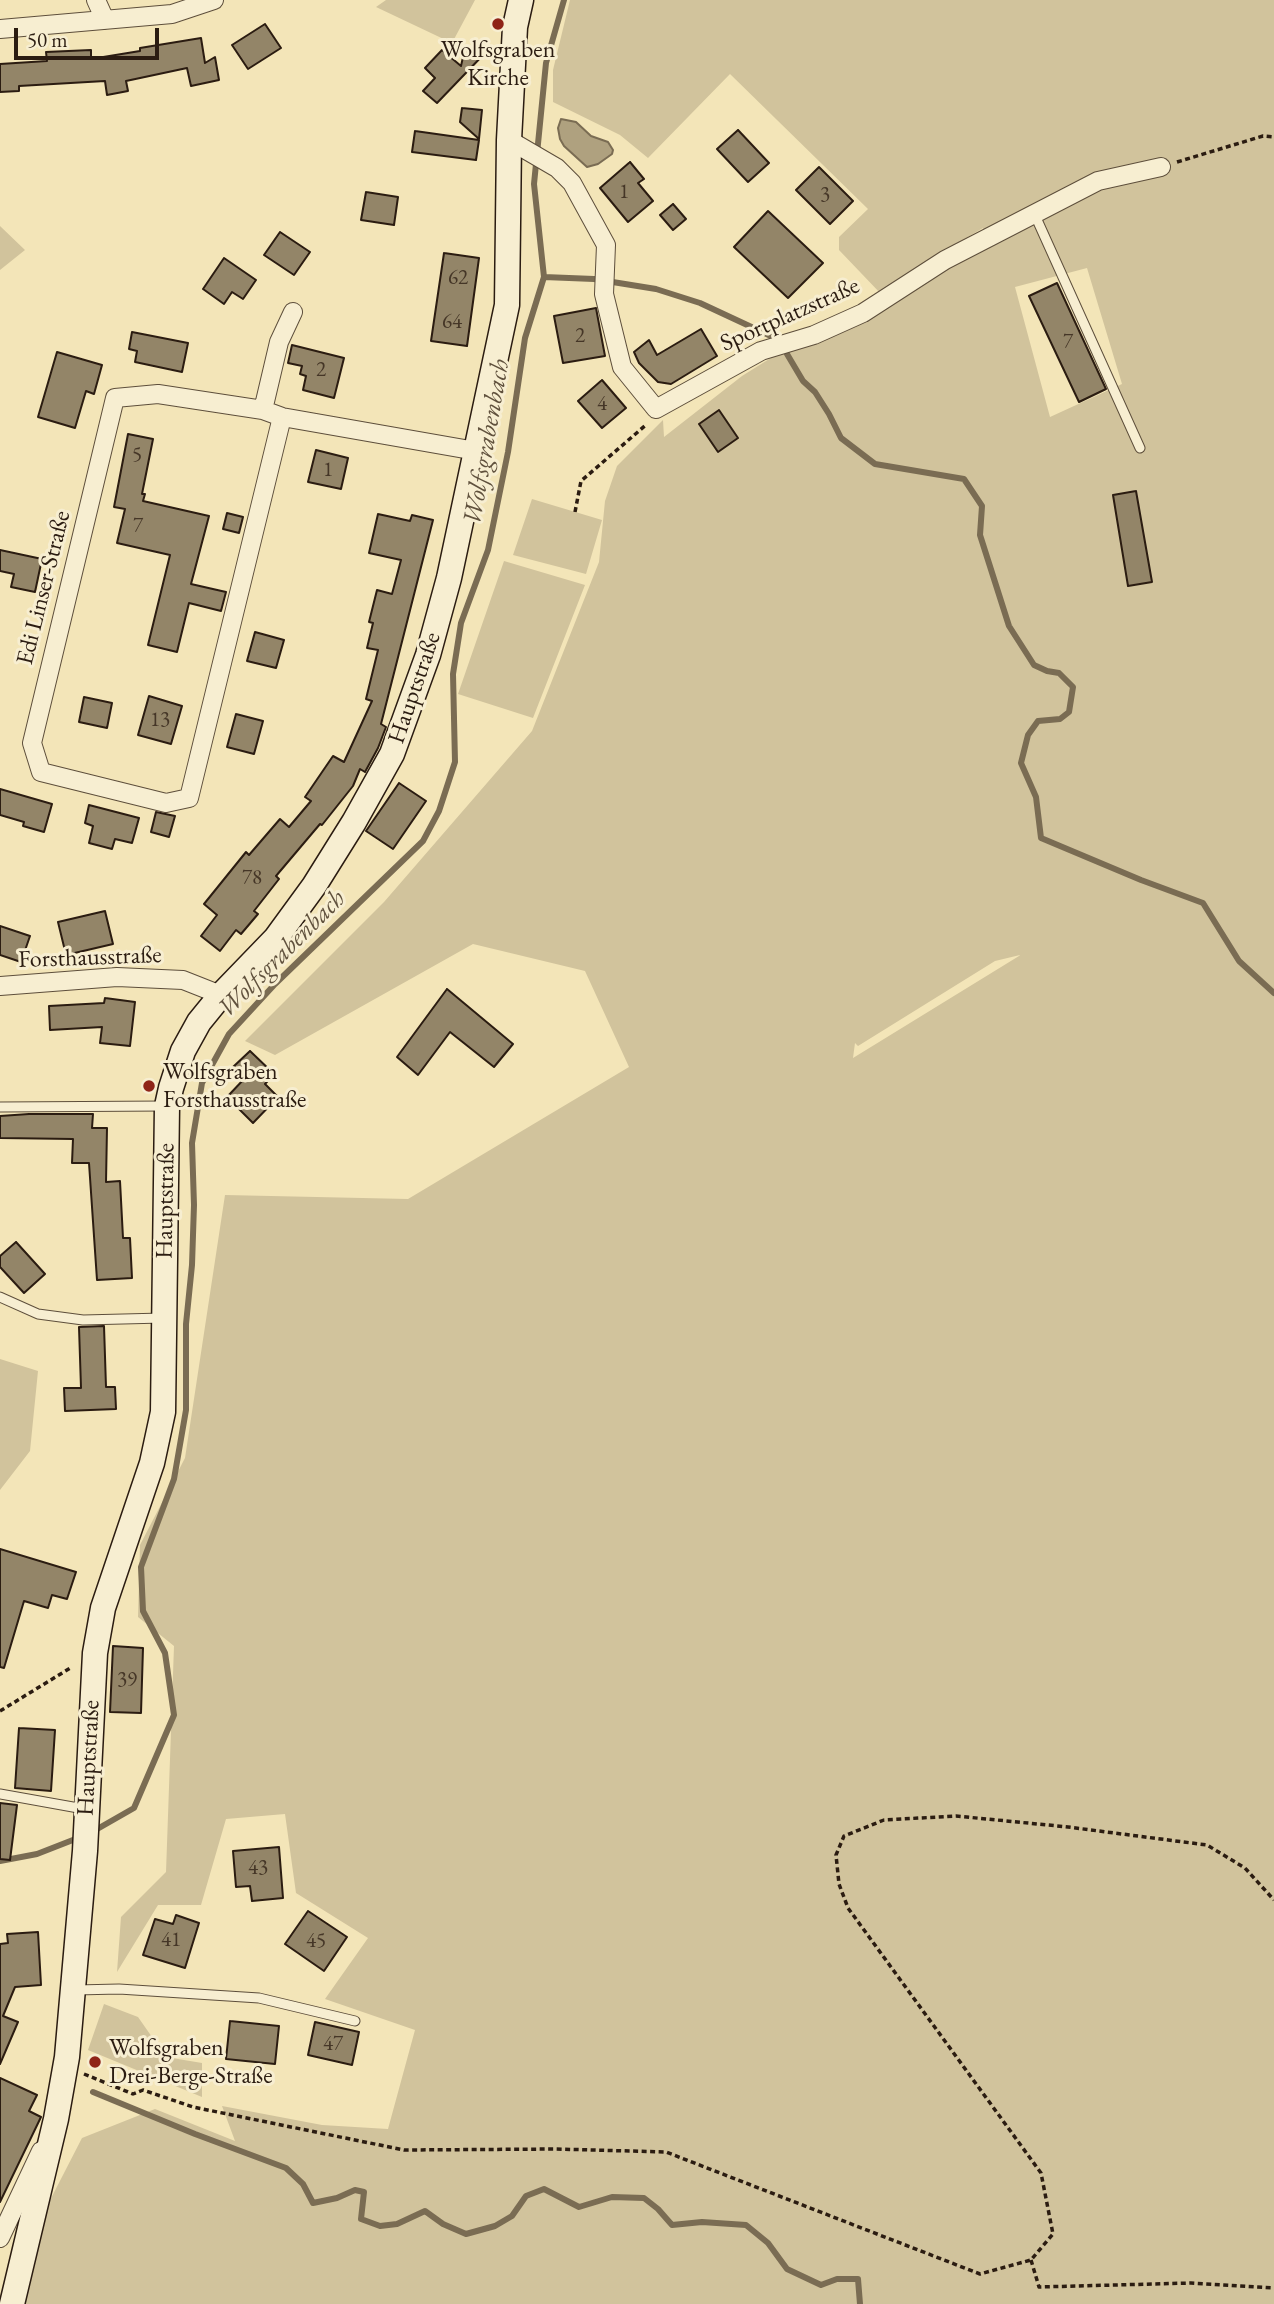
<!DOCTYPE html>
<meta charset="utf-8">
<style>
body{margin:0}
#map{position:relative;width:1274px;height:2304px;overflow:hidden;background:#f3e5b8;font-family:"EB Garamond",serif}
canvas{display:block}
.scale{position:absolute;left:14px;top:28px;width:145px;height:32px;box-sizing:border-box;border:4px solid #2b1c11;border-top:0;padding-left:9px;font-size:21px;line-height:24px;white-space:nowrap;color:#2b1c11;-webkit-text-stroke:5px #f7eed1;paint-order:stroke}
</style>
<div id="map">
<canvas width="1274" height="2304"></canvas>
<div class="scale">50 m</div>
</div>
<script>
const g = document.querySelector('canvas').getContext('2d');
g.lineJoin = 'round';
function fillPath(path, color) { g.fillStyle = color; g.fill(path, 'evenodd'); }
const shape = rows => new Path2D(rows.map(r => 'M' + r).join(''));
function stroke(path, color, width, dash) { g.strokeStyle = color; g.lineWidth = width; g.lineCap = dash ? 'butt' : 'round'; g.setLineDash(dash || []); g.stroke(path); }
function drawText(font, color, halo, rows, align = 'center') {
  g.font = font + ' "EB Garamond",serif'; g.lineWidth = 6; g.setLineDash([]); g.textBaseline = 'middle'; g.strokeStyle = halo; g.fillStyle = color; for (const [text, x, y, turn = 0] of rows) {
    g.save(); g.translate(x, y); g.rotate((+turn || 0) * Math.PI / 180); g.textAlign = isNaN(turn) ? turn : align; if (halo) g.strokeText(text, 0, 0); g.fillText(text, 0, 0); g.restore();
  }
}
fillPath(shape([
 [386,0,475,0,452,43,376,7],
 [570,0,1274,0,1274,2304,19,2304,45,2210,82,2138,155,2109,235,2141,222,2106,322,2125,388,2129,415,2030,325,1999,368,1938,296,1893,285,1814,226,1819,201,1905,158,1905,117,1972,121,1917,166,1872,174,1646,138,1617,140,1545,185,1458,225,1195,408,1199,629,1067,585,971,473,944,275,1055,245,1041,384,902,532,731,599,562,605,501,617,466,663,420,664,437,742,376,790,346,944,266,987,247,983,228,939,254,882,295,839,250,839,237,868,209,730,74,648,158,620,135,553,102,553,70],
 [1087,268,1122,384,1050,417,1015,287],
 [1020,955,1019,956,853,1058,855,1043,858,1046,995,961],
 [0,226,25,250,0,270],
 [532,499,602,520,586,574,513,555],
 [504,561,585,585,533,718,458,694],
 [0,1359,38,1371,30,1451,0,1490],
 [104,2004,138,2017,166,2057,202,2063,202,2097,88,2050]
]), '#d1c39c');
const water = shape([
 [561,119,576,122,591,136,608,142,613,150,612,154,598,164,587,167,564,146,560,139,558,128,561,119]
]);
fillPath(water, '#afa17f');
stroke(water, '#7a6c53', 2);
stroke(shape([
 [544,277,594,279,656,289,700,303,773,337],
 [787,354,803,381,815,392,829,414,841,438,875,464,964,479,982,506,980,535,1009,626,1034,665,1047,671,1059,673,1073,687,1069,712,1060,719,1038,721,1028,735,1021,763,1036,797,1041,838,1141,880,1203,903,1239,961,1274,993],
 [92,1832,134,1808,174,1715,165,1653,143,1611,141,1567,174,1479,186,1410,186,1324,192,1265,194,1205,192,1143,202,1083,229,1034,275,984,423,841,439,811,455,762,453,674,461,623,488,550,508,452,525,338,544,277,534,184,546,63,564,0],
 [0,1861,37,1854,78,1838],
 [93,2092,195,2134,286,2168,303,2184,313,2203,337,2198,355,2190,364,2192,361,2219,380,2226,397,2224,425,2211,443,2224,466,2234,495,2226,512,2216,526,2196,544,2189,579,2207,612,2197,644,2198,658,2209,672,2225,702,2222,746,2225,768,2243,787,2269,821,2285,837,2279,858,2279,860,2304]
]), '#7a6c53', 6);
const building = shape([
 [265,24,281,48,248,69,232,45,265,24],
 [201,38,205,63,215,57,219,80,191,86,187,68,126,81,128,91,107,95,105,81,19,86,19,91,0,92,0,64,47,61,46,52,91,50,91,59,140,51,140,48,201,38],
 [465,48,486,52,437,103,423,91,435,78,425,68,442,50,461,66,465,48],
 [462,108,482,110,479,139,460,122,462,108],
 [738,130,769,163,748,182,717,149,738,130],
 [415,131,479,140,476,160,412,152,415,131],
 [630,162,644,179,638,183,653,201,628,222,600,188,630,162],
 [819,167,853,201,830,224,796,190,819,167],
 [366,192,398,197,394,225,361,220,366,192],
 [673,204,686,219,673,230,660,215,673,204],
 [768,211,823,263,788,298,734,247,768,211],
 [280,232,310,252,294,275,264,255,280,232],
 [444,253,479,258,467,346,431,341,444,253],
 [224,258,256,280,243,299,232,292,224,304,203,289,224,258],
 [1057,283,1106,389,1079,402,1029,296,1057,283],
 [596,308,605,356,563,363,554,316,596,308],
 [701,329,717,356,671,384,658,382,639,363,634,352,649,340,657,355,701,329],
 [132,332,188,343,182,372,135,362,137,351,129,349,132,332],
 [292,345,344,358,334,398,303,390,306,376,300,374,302,366,288,363,292,345],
 [57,352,102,365,94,394,86,391,75,428,38,417,57,352],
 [602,380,626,408,602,428,578,401,602,380],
 [719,410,738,438,718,452,699,424,719,410],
 [128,434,153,439,142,494,145,494,143,501,209,516,191,584,226,592,221,611,189,603,177,652,148,645,170,555,117,543,125,509,114,507,128,434],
 [316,450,348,458,341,489,308,482,316,450],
 [1136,491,1152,582,1128,586,1113,495,1136,491],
 [227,513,243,517,239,533,223,529,227,513],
 [378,514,410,521,412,515,433,520,381,724,386,727,378,748,365,772,360,769,353,786,322,825,320,824,276,876,279,879,254,911,258,914,241,934,236,930,220,951,201,936,217,915,204,904,246,852,249,855,280,819,289,827,311,801,305,797,333,756,344,762,372,701,366,699,378,650,367,648,373,623,369,622,377,590,392,594,401,560,369,553,378,514],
 [0,550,42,559,35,592,11,587,14,574,0,571,0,550],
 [255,632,284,640,276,668,247,661,255,632],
 [149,696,182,706,171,744,138,735,149,696],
 [84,697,112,703,107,728,79,722,84,697],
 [236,714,263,721,254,754,227,747,236,714],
 [399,783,426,801,393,849,366,831,399,783],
 [0,789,52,804,44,832,23,826,24,822,0,815,0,789],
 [89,805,139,818,132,843,115,839,112,849,89,843,93,826,85,823,89,805],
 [156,812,175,816,169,837,151,832,156,812],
 [105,911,113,944,66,955,58,922,105,911],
 [0,926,30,936,21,962,0,955,0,926],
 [447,989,513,1044,494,1067,450,1032,418,1075,397,1057,447,989],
 [105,998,135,1002,130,1046,100,1043,102,1027,50,1030,49,1006,104,1003,105,998],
 [250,1051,274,1074,265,1084,278,1097,253,1123,227,1097,245,1078,233,1067,250,1051],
 [29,1114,93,1114,92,1128,107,1128,106,1182,120,1181,123,1238,130,1238,132,1278,97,1280,89,1163,72,1163,73,1139,0,1138,0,1116,29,1114],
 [16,1242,45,1274,24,1293,0,1267,0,1256,16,1242],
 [104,1326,106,1387,115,1387,116,1409,65,1411,64,1388,81,1388,79,1327,104,1326],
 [0,1549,76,1572,67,1599,52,1595,48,1608,24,1601,4,1668,0,1667,0,1549],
 [113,1646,143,1648,141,1713,110,1712,113,1646],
 [19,1728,55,1730,51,1791,15,1788,19,1728],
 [0,1803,17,1805,10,1860,0,1859,0,1803],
 [279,1847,283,1898,252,1901,250,1886,236,1887,233,1851,279,1847],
 [308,1911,347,1937,324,1971,285,1944,308,1911],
 [176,1915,199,1923,185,1968,143,1955,155,1919,173,1924,176,1915],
 [38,1932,41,1985,15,1987,3,2016,18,2022,0,2064,0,1944,8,1943,7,1934,38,1932],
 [230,2021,279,2026,275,2064,226,2059,230,2021],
 [315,2022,359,2032,352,2065,308,2055,315,2022],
 [0,2078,37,2095,29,2111,41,2117,0,2202,0,2078]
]);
fillPath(building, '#938568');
stroke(building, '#2b1c11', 2);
const service = shape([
 [1034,213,1140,448],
 [0,1107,166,1106],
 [0,1297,38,1314,83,1320,163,1318],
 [0,1794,84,1809],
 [76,1990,119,1989,259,1998,355,2021]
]);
const minor = shape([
 [96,0,105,20],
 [0,29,172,14,214,0],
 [509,140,557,168,572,183,606,245,604,294,622,367,656,409,761,351,814,335,863,313,945,260,1098,181,1161,167],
 [263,410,279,342,293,312],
 [282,417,189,798,166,803,41,772,32,743,115,398,158,394,263,410,282,417,476,451],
 [0,986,117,977,183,980,221,995],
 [0,2238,41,2151]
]);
const secondary = shape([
 [12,2304,56,2119,67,2057,85,1851,95,1653,103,1608,152,1463,163,1412,167,1106,171,1088,183,1051,199,1022,221,995,276,938,314,886,354,822,392,754,428,655,449,578,507,305,509,140,515,27,521,0]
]);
stroke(service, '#5d4e3b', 11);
stroke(minor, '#5d4e3b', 20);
stroke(secondary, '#2b1c11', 27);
stroke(shape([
 [1177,162,1263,136,1274,137],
 [575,512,581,481,647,424],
 [0,1711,72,1667],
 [84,2074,133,2094,143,2090,193,2107,404,2150,556,2149,666,2152,980,2274,1031,2260,1053,2234,1041,2173,848,1908,839,1884,836,1855,844,1836,884,1820,956,1816,1068,1827,1207,1845,1245,1868,1274,1900],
 [1031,2260,1039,2287,1191,2283,1274,2288]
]), '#2b1c11', 3.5, [5, 3.5]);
stroke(service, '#f7eed1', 9);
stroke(minor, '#f7eed1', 18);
stroke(secondary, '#f7eed1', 24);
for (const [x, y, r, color] of [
 [498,24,7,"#8f2418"],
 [149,1086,7,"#8f2418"],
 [95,2062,7,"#8f2418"]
]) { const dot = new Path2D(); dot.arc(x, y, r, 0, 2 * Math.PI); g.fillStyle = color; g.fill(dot); stroke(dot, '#f7eed1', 2.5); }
drawText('21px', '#453627', null, [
 ["1",624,192],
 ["3",825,195],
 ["62",458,278],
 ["64",452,322],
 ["2",580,336],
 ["7",1068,342],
 ["2",321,370],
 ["4",602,404],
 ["5",137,455],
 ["1",328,470],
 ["7",138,526],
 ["13",160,720],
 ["78",252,878],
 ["39",127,1680],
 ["43",258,1868],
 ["41",171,1940],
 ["45",316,1941],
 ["47",333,2044]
]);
drawText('24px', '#2b1c11', '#f7eed1', [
 ["Wolfsgraben",498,50,"center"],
 ["Kirche",498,78,"center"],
 ["Wolfsgraben",163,1072],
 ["Forsthausstraße",163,1100],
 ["Wolfsgraben",109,2048],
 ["Drei-Berge-Straße",109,2076]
], 'left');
drawText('24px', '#2b1c11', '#f7eed1', [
 ["Sportplatzstraße",790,315,-24],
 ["Edi Linser-Straße",44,588,-76],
 ["Hauptstraße",415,688,-71],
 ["Forsthausstraße",90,958,-2],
 ["Hauptstraße",166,1201,-89],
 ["Hauptstraße",89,1758,-87]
]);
drawText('italic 26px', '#60513d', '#f7eed1', [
 ["Wolfsgrabenbach",487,442,-80],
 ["Wolfsgrabenbach",282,954,-45]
]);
</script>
